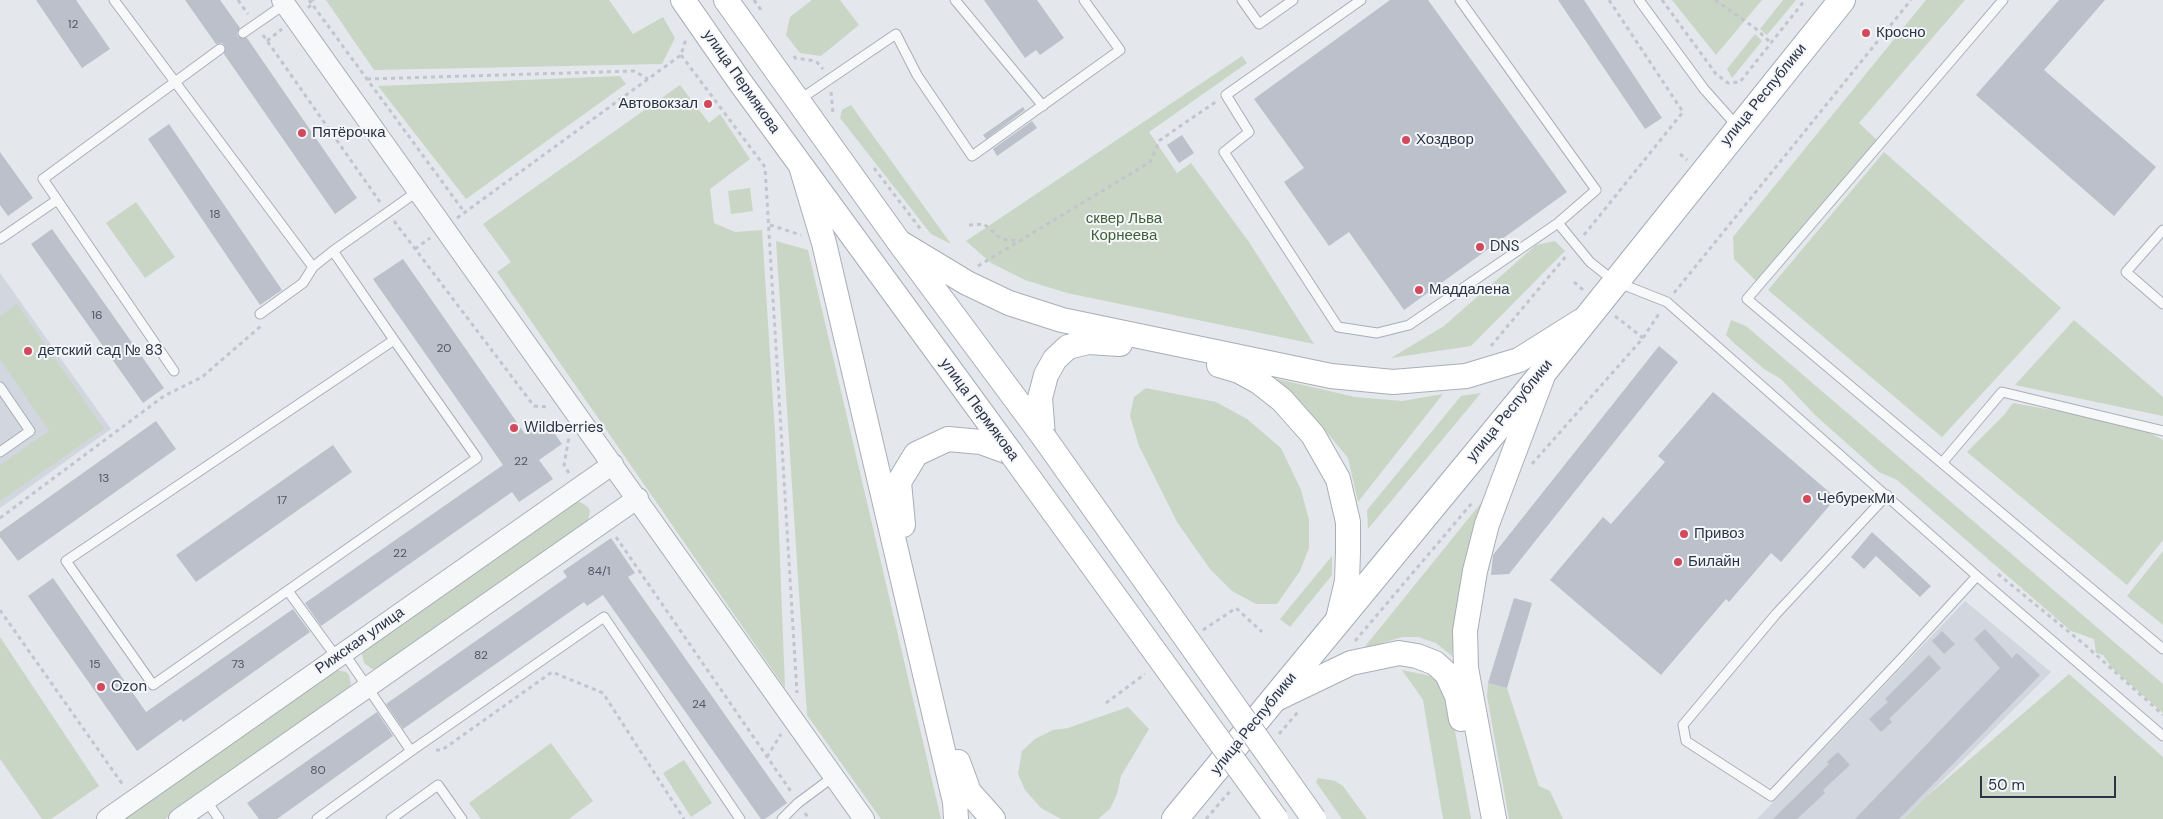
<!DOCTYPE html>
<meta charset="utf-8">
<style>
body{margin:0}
#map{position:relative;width:2163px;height:819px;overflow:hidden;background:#e4e7ec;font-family:"DM Sans",sans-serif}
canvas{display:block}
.scale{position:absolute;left:1980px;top:776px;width:136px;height:22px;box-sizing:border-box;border:2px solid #2b3445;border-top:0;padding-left:6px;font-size:15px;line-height:18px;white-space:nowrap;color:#2b3445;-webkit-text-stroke:4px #f4f6f9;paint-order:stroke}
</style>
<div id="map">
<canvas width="2163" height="819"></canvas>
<div class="scale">50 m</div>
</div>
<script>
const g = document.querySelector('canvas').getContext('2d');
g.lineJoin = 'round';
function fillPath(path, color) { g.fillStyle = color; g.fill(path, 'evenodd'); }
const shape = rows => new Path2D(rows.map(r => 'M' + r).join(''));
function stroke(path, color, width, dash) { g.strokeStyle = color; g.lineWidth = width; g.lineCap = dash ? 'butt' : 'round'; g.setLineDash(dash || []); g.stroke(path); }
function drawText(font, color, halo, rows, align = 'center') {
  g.font = font + ' "DM Sans",sans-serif'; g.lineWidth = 4; g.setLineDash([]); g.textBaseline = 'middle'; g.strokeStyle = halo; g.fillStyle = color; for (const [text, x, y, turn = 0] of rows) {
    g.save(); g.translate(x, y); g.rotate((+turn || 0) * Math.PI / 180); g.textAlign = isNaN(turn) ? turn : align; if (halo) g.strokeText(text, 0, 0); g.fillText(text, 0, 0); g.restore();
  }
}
fillPath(shape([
 [0,273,111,429,0,508],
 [1965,601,2051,672,1904,819,1757,819]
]), '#d2d6de');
fillPath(shape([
 [326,0,609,0,633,34,663,17,675,38,662,64,374,70],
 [812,0,840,0,859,25,821,56,800,53,786,35,790,17],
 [1672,0,1762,0,1716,55],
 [1783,0,1796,0,1767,35,1760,29],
 [1926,0,1965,0,1859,123,1877,140,1757,282,1734,259,1733,237],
 [1755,34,1762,41,1732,78,1727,69],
 [1242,56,1247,63,1149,132,1177,173,1191,163,1249,242,1314,344,1067,293,1025,280,991,263,966,241],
 [620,76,626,84,466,199,378,86],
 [680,85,709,123,720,114,750,159,710,189,714,223,735,232,762,230,775,432,785,688,497,272,511,262,483,224],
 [851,105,951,244,931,234,840,118,842,110],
 [1884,152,2061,308,1942,437,1768,290],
 [750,188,753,211,731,214,728,191],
 [136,202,175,257,145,278,106,223],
 [776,241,808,250,941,819,881,819,807,715],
 [1555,241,1565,251,1471,346,1391,358,1444,326,1536,245],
 [17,304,104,429,0,501,0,465,49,431,0,359,0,316],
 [1731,320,1746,326,2163,684,2163,713,2112,668,2103,655,2096,653,2094,639,2071,631,1897,480,1879,472,1815,415,1781,379,1764,369,1735,344,1726,335],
 [2074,320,2163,397,2163,416,2015,385],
 [1273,378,1355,397,1402,401,1443,394,1358,502,1348,458,1324,429],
 [1146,388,1216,402,1247,419,1281,448,1301,490,1309,520,1309,548,1300,571,1277,604,1256,604,1232,591,1210,569,1177,522,1139,446,1130,416,1134,397],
 [1481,393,1368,529,1367,510,1461,396],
 [2013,403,2091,417,2148,432,2163,440,2163,540,2127,585,1967,452,2004,415],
 [1485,498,1459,596,1452,656,1436,643,1418,637,1402,637,1363,649],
 [576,502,580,502,588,507,590,511,588,521,377,669,372,669,364,663,362,654,365,650],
 [2163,551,2163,625,2127,596],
 [1332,556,1332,575,1290,627,1280,619],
 [0,637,99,786,51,819,42,819,0,759],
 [337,670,346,672,349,675,351,684,346,692,165,819,125,819],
 [1402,670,1431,676,1441,684,1450,703,1471,819,1443,819,1423,700],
 [2069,674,2163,757,2163,819,1904,819,1927,796],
 [1488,683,1507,688,1539,786,1550,791,1563,819,1509,819,1487,696],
 [1128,707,1149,729,1121,776,1117,794,1110,809,1098,819,1061,819,1041,808,1025,790,1018,774,1022,751,1035,739,1053,730,1068,728],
 [551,743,593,801,569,819,481,819,469,803],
 [684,760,712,803,691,817,663,773],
 [1318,778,1335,781,1343,786,1367,819,1342,819,1316,782]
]), '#c9d6c5');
fillPath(shape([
 [36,0,76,0,110,49,82,68],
 [185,0,220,0,240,28,237,33,238,37,247,38,357,198,335,214,224,54,225,46,222,43,216,44],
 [984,0,1037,0,1064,38,1040,55,1036,50,1025,58],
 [1390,0,1428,0,1567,192,1404,310,1349,232,1329,246,1284,182,1304,168,1254,99],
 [1558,0,1584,0,1662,118,1645,129],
 [2059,0,2105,0,2044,70,2156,167,2114,216,1976,95],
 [1023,107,1025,110,986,139,983,135],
 [1032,121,1037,128,997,156,993,149],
 [169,124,282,290,260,305,148,139],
 [1182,135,1194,153,1179,163,1167,145],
 [0,152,33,198,8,216,0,205],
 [52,229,164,388,143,403,31,244],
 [403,259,525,434,545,420,562,444,539,460,553,479,519,502,512,492,321,626,305,603,503,465,373,279],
 [1659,346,1678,362,1509,574,1491,575,1493,555],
 [1713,392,1836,498,1781,562,1771,553,1729,602,1726,599,1661,675,1550,580,1603,517,1611,524,1665,462,1658,456],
 [156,421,176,449,18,561,0,537,0,532],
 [333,445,352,472,196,582,176,555],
 [1872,532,1931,586,1920,597,1876,556,1864,569,1851,557],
 [611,538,635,573,628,577,787,803,765,819,761,819,603,595,587,606,584,602,403,729,386,704,567,577,563,571],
 [53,578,146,712,293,609,310,632,183,722,181,719,137,751,28,596],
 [1514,598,1532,603,1507,688,1488,683],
 [1985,629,2012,658,2017,653,2040,675,1899,819,1855,819,2000,668,1974,639],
 [1942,631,1955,644,1944,654,1932,641],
 [1929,655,1941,668,1889,719,1892,722,1881,732,1869,719,1888,702,1885,699],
 [377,712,393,736,277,819,259,819,247,803],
 [1838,752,1850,765,1823,790,1825,793,1797,819,1773,819,1829,764,1827,762]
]), '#bbc0ca');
const service = shape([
 [114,0,313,267,333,251],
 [955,0,1043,106],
 [1242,0,1259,24,1293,0],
 [1361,0,1226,95,1249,132,1224,152,1338,327,1377,333,1409,325,1558,223,1596,190,1460,0],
 [1639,0,1704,89,1737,126],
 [2003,0,1747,299,2163,649],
 [243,33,285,4],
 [799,100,896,34,917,75,972,156,1120,50,1084,0],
 [1558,223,1590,262,1614,281,1667,302,1977,576,2163,736],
 [2163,230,2126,272,2163,304],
 [0,239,57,200],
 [260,314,303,283,313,267],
 [394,340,66,561,153,685,477,458,394,340,333,251,418,191],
 [174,371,43,179,220,49],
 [0,387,30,431,0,452],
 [1942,463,2002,392,2163,431],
 [1887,495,1776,614,1683,725,1686,741,1771,796,1900,660,1977,576],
 [288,591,337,658],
 [344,653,411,751],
 [206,800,219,819],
 [317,819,411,751,604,617,740,819],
 [391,819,438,785,462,819],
 [782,819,798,803,833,777]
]);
const tertiary = shape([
 [282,0,864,819],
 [107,819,613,464],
 [179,819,638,498]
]);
const secondary = shape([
 [683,0,740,82,1011,453],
 [726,0,899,242,1043,436],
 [801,166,824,243,955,802,956,819],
 [899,242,967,283,1009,303,1062,320,1331,376,1393,382,1466,376,1519,360,1581,321],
 [1219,365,1239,371,1259,382,1282,400,1313,435,1338,479,1348,522,1348,552,1347,581,1338,619],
 [1043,436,1040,398,1046,375,1055,359,1068,347,1088,342,1120,344],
 [903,525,899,482,916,454,948,439,981,442,1011,453],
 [1276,699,1351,663,1399,653,1417,656,1435,663,1447,674,1457,696,1461,719],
 [958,762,969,792,993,819],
 [1494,819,1466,668,1465,631,1475,571,1487,524,1542,378]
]);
const primary = shape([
 [1175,819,1546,369,1842,0]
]);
stroke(service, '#a9aeb7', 11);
stroke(tertiary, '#a9aeb7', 22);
stroke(secondary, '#a9aeb7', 26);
stroke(primary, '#a3abb8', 28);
stroke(shape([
 [238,0,248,14],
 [309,0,312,4,313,0],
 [754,0,761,10],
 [1662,0,1716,74,1728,83,1740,82,1805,0],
 [1715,0,1755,28,1771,43],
 [308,8,312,4,465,213],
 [263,35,380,202],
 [267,41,282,29],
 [681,55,765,167,797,693],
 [794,56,795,58,816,61,823,69],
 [367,79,634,71,648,79],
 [831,92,833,113],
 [1680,154,1687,160],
 [874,168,922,231],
 [457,218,681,55,686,39],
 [394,221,534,406,549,407],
 [770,225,801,235],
 [969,225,984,224,1001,239,1020,241],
 [1584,235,1683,112,1609,0],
 [415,249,430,238],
 [978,266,1150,162,1160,140,1217,101],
 [1574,282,1583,290],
 [1674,293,1911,0],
 [1615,316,1643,338],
 [1491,346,1567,255],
 [1532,464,1643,338,1660,312],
 [569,473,564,465,569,437],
 [0,518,164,396,202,377,261,326],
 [616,537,792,793],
 [1998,574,2085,645,2163,715],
 [0,610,123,785],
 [1203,630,1236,608,1262,632],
 [1355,641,1472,503],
 [1106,703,1145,674],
 [1279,734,1298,712],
 [436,750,442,750,552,672,603,693,684,819],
 [767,757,781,734],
 [805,813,809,819],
 [1206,819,1231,790]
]), '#c2c5cb', 3, [4, 4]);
stroke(service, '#f7f8fa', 9);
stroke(tertiary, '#f7f8fa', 20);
stroke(secondary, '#fff', 24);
stroke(primary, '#fff', 26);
const secondaryBridge = shape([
 [1043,436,1314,819],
 [1011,453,1276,819]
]);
stroke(secondaryBridge, '#a9aeb7', 26, []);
stroke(secondaryBridge, '#fff', 24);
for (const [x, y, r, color] of [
 [1866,33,5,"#d1495b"],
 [708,104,5,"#d1495b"],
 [302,133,5,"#d1495b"],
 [1406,140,5,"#d1495b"],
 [1480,247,5,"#d1495b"],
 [1419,290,5,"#d1495b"],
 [28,351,5,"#d1495b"],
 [514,428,5,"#d1495b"],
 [1807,499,5,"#d1495b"],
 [1684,534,5,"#d1495b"],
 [1678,562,5,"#d1495b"],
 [101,687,5,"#d1495b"]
]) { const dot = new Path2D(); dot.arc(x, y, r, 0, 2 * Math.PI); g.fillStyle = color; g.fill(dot); stroke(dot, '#f4f6f9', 2); }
drawText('12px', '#4f5766', null, [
 ["12",73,25],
 ["18",215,215],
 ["16",97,316],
 ["20",444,349],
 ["22",521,462],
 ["13",104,479],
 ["17",282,501],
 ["22",400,554],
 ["84/1",599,572],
 ["82",481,656],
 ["15",95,665],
 ["73",238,665],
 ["24",699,705],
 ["80",318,771]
]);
drawText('15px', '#2b3445', '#f4f6f9', [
 ["Кросно",1876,33],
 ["Автовокзал",698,104,"right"],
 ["Пятёрочка",312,133],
 ["Хоздвор",1416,140],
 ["DNS",1490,247],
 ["Маддалена",1429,290],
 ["детский сад № 83",38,351],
 ["Wildberries",524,428],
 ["ЧебурекМи",1817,499],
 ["Привоз",1694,534],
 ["Билайн",1688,562],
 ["Ozon",111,687]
], 'left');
drawText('15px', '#2b3445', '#f4f6f9', [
 ["улица Пермякова",741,82,55],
 ["улица Республики",1764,95,-51],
 ["улица Пермякова",979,410,54],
 ["улица Республики",1510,411,-51],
 ["Рижская улица",360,641,-35],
 ["улица Республики",1254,724,-51]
]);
drawText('15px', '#3f6138', '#f4f6f9', [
 ["сквер Льва",1124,219],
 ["Корнеева",1124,236]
]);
</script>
